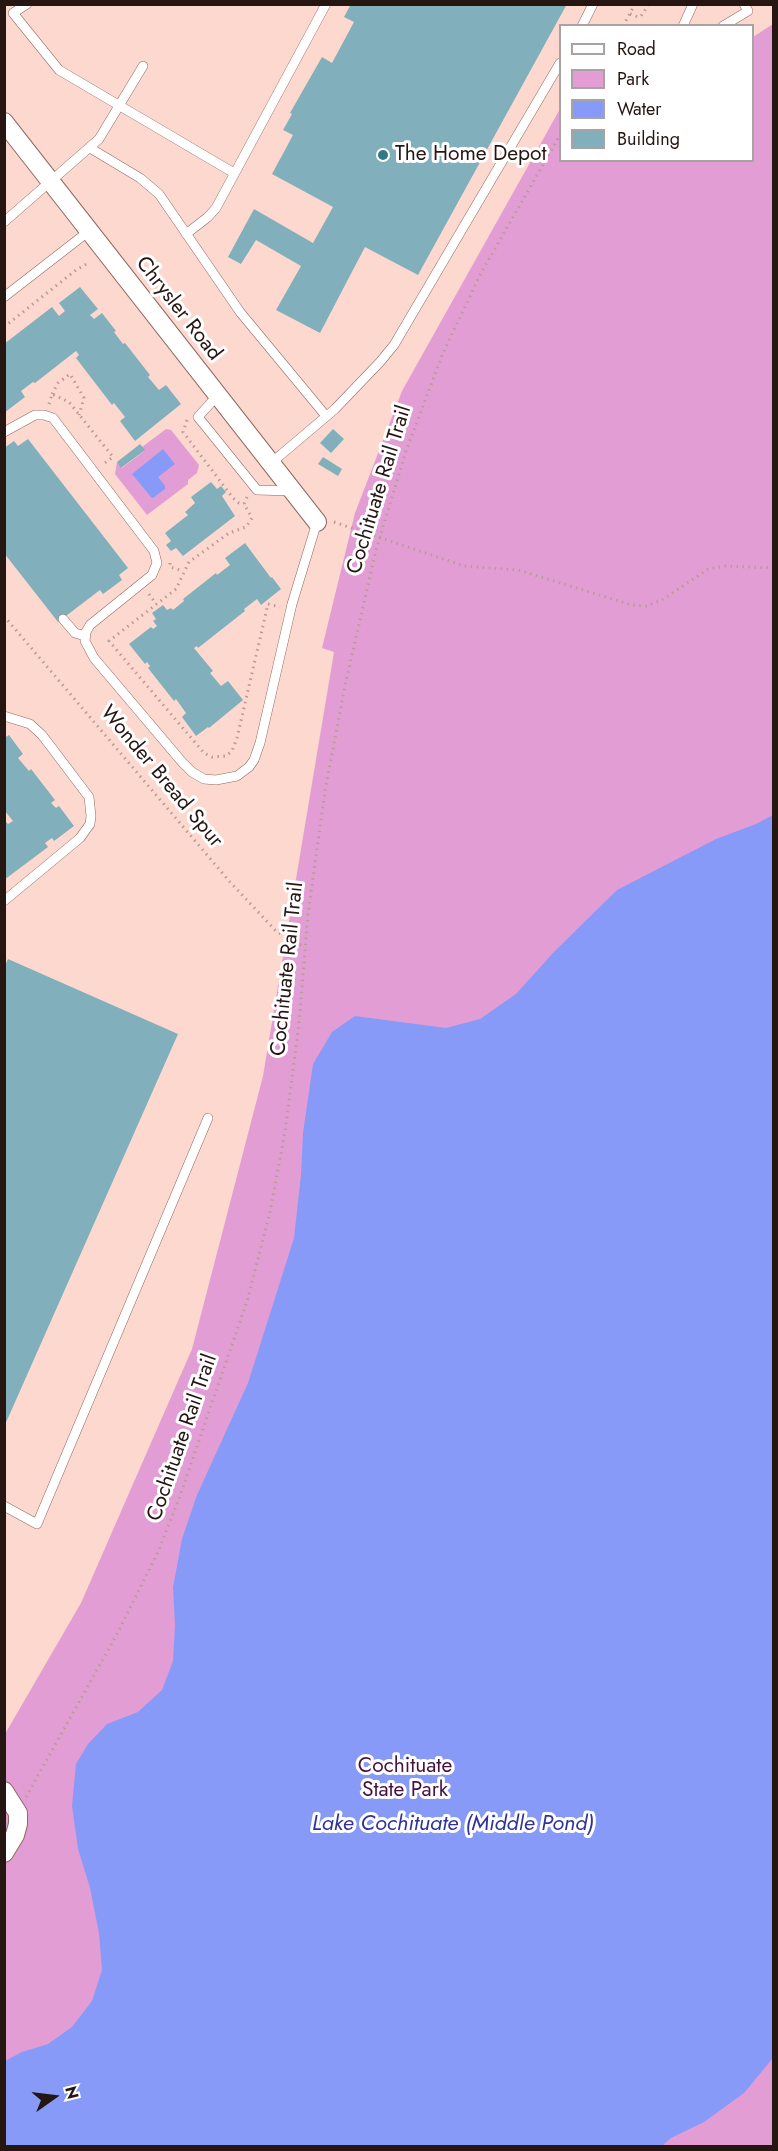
<!DOCTYPE html>
<style>
body{margin:0}
#map{position:relative;width:778px;height:2151px;overflow:hidden;background:#fcd8cf;font-family:Jost,sans-serif}
canvas{display:block}
.frame{position:absolute;inset:0;border:6px solid #251612;pointer-events:none}
.legend{position:absolute;left:559px;top:24px;width:195px;height:138px;box-sizing:border-box;background:#fff;border:2px solid #a8a2a0;margin:0;padding:8px 10px;list-style:none;font-size:18px;color:#251612}
.legend li{display:flex;align-items:center;gap:12px;height:30px}
.legend b{width:30px;border:2px solid #a8a2a0}
.north{position:absolute;left:24px;top:2067px;width:60px;height:60px;-webkit-text-stroke:4px #fff;paint-order:stroke;rotate:76deg;font-size:16px;font-weight:700;line-height:24px;text-align:center;color:#251612}
.north::after{content:'';display:block;margin:auto;width:21px;height:27px;background:#251612;clip-path:polygon(50% 0,100% 100%,50% 72%,0 100%)}
</style>
<div id="map">
<canvas width="778" height="2151"></canvas>
<div class="frame"></div>
<ul class="legend">
<li><b style="height:8px;background:#fff"></b>Road</li>
<li><b style="height:16px;background:#e39dd5"></b>Park</li>
<li><b style="height:16px;background:#889af8"></b>Water</li>
<li><b style="height:16px;background:#81b0bc"></b>Building</li>
</ul>
<div class="north">N</div>
</div>
<script>
const g = document.querySelector('canvas').getContext('2d');
g.lineJoin = 'round';
function fillPath(path, color) { g.fillStyle = color; g.fill(path, 'evenodd'); }
const shape = rows => new Path2D(rows.map(r => 'M' + r).join(''));
function stroke(path, color, width, dash) { g.strokeStyle = color; g.lineWidth = width; g.lineCap = dash ? 'butt' : 'round'; g.setLineDash(dash || []); g.stroke(path); }
function drawText(font, color, halo, rows, align = 'center') {
  g.font = font + ' Jost,sans-serif'; g.lineWidth = 6; g.setLineDash([]); g.textBaseline = 'middle'; g.strokeStyle = halo; g.fillStyle = color; for (const [text, x, y, turn = 0] of rows) {
    g.save(); g.translate(x, y); g.rotate((+turn || 0) * Math.PI / 180); g.textAlign = isNaN(turn) ? turn : align; if (halo) g.strokeText(text, 0, 0); g.fillText(text, 0, 0); g.restore();
  }
}
fillPath(shape([
 [773,24,773,2146,5,2146,5,1734,81,1603,192,1349,263,1076,334,652,322,648,355,513,402,391,560,109,560,160,752,160,753,37],
 [166,429,171,430,199,465,197,473,188,480,188,484,147,515,115,474,117,462,122,468,144,451,142,447]
]), '#e39dd5');
fillPath(shape([
 [163,449,175,464,158,477,165,486,165,489,153,498,151,497,132,474],
 [773,815,773,2058,744,2093,704,2122,671,2138,662,2146,5,2146,5,2061,22,2052,48,2044,72,2027,92,2001,102,1970,99,1933,90,1888,78,1849,72,1806,76,1764,88,1744,107,1724,138,1712,162,1690,173,1661,175,1625,173,1587,182,1539,197,1495,248,1383,294,1238,301,1175,303,1133,313,1064,332,1032,355,1016,446,1028,480,1019,516,994,553,953,617,890,716,839,756,824]
]), '#889af8');
fillPath(shape([
 [351,4,567,4,418,275,365,247,320,333,276,310,301,266,256,240,241,264,228,257,254,209,313,243,333,207,272,174,293,135,283,130,292,114,290,113,322,57,332,63,354,22,344,17],
 [80,287,98,309,90,315,94,319,102,313,116,331,114,332,123,344,125,343,150,375,148,377,159,390,166,385,181,404,135,441,120,421,125,417,114,403,112,405,76,358,79,355,76,351,35,383,33,382,21,391,25,397,4,413,4,348,6,347,4,344,52,307,59,316,65,311,59,303],
 [333,429,344,439,331,453,320,443],
 [28,439,128,568,119,575,122,580,103,594,100,590,58,622,4,553,4,448,14,441,18,446],
 [140,444,145,450,121,468,117,462],
 [323,457,342,469,338,476,318,464],
 [211,482,217,489,221,486,226,492,222,496,235,516,183,556,176,548,171,551,166,545,171,541,165,533,188,515,185,512,195,503,191,497],
 [245,543,271,578,272,577,281,589,261,605,257,599,244,609,245,611,198,648,197,646,194,648,213,671,210,673,221,686,228,681,243,700,209,728,208,727,196,736,182,717,186,713,176,699,174,701,148,668,150,666,147,662,145,664,129,644,151,627,153,629,157,626,153,621,156,619,152,613,163,605,167,610,171,608,173,610,184,601,183,599,216,573,217,575,230,565,225,558],
 [9,735,23,754,18,758,29,771,31,769,55,800,51,803,56,808,59,806,74,826,54,841,52,838,45,843,48,847,4,880,4,823,6,822,8,824,13,821,4,810,4,738],
 [8,959,178,1034,4,1427,4,968]
]), '#81b0bc');
const lane = shape([
 [27,4,13,13,59,70,234,173],
 [582,26,593,4],
 [683,26,693,4],
 [723,26,748,11,744,4],
 [90,148,140,178,159,194,240,312,326,416],
 [4,222,99,139,143,66],
 [186,234,208,217,216,208,326,4],
 [4,297,89,231],
 [217,396,198,417,257,490,292,491],
 [4,432,35,415,44,415,53,418,154,551,157,563,152,575,90,625,86,632,85,641,94,658,182,762,192,772,204,779,216,780,237,776,249,767,254,760,260,743,292,604,317,522],
 [270,464,335,409,380,362,394,345,560,63],
 [63,619,75,633,85,636],
 [4,716,30,724,42,735,89,797,91,816,90,824,80,838,4,901],
 [4,1506,37,1524,208,1118]
]);
const street = shape([
 [4,122,317,522],
 [4,1791,18,1813,18,1824,15,1835,4,1853]
]);
stroke(lane, '#916960', 10);
stroke(street, '#916960', 20);
stroke(shape([
 [630,14,638,17,641,16,649,4],
 [623,26,635,4],
 [4,327,76,270,90,262],
 [52,394,58,383,70,374,84,398,79,415],
 [49,404,52,394,69,402,113,457,102,465],
 [187,420,183,432,233,498,239,503,244,504],
 [247,497,244,504,252,518,246,527,229,533,189,562,176,589,109,641,204,753,212,757,226,756,232,751,237,738,268,604,280,607],
 [334,522,464,566,518,570,632,605,646,606,662,600,708,569,726,566,774,568],
 [170,563,170,567,183,571],
 [149,594,156,604],
 [4,616,230,882,275,930,292,942,304,946],
 [26,1797,117,1634,158,1552,180,1496,248,1298,270,1212,285,1132,299,1023,308,914,325,791,345,686,376,550,406,451,443,353,481,273,560,135]
]), '#b89b93', 3, [1.5, 4.5]);
stroke(lane, '#fff', 9);
stroke(street, '#fff', 18);
for (const [x, y, r, color] of [
 [383,155,6,"#347887"]
]) { const dot = new Path2D(); dot.arc(x, y, r, 0, 2 * Math.PI); g.fillStyle = color; g.fill(dot); stroke(dot, '#fff', 2); }
drawText('21px', '#251612', '#fff', [
 ["The Home Depot",395,155]
], 'left');
drawText('21px', '#251612', '#fff', [
 ["Chrysler Road",178,309,52],
 ["Cochituate Rail Trail",380,490,-73],
 ["Wonder Bread Spur",161,777,50],
 ["Cochituate Rail Trail",288,969,-84],
 ["Cochituate Rail Trail",183,1438,-71]
]);
drawText('21px', '#47113f', '#fff', [
 ["Cochituate",405,1767],
 ["State Park",405,1791]
]);
drawText('italic 22px', '#30329d', '#fff', [
 ["Lake Cochituate (Middle Pond)",453,1825]
]);
</script>
